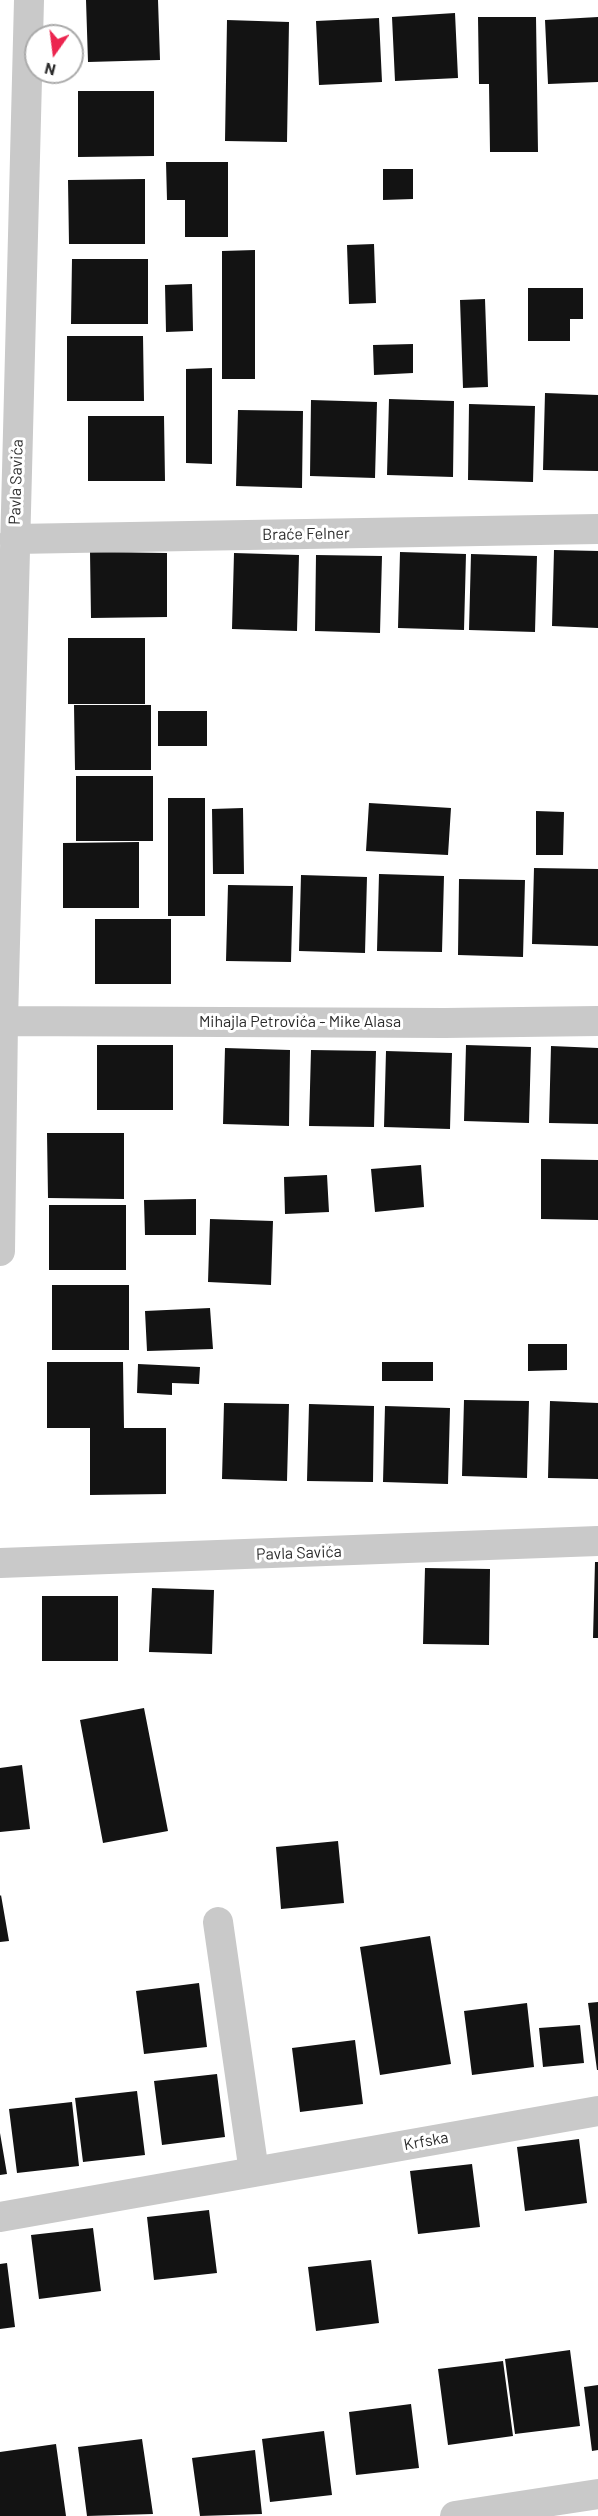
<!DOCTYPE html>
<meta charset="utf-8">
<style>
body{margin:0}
#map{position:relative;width:598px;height:2516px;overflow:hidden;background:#fff;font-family:Barlow,sans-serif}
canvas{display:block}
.north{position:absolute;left:24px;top:24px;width:60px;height:60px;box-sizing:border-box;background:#fff;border:2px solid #ababab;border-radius:50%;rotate:194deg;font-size:16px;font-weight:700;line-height:24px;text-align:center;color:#2c2c2c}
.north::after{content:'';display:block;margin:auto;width:21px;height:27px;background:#ec254f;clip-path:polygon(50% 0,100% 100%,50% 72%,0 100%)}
</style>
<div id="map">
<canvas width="598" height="2516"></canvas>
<div class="north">N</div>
</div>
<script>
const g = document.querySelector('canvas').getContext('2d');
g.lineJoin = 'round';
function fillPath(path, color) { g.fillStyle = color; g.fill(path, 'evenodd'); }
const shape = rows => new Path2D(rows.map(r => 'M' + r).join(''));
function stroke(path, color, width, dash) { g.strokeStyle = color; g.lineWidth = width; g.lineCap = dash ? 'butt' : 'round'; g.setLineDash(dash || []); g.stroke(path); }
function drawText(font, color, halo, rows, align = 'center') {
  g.font = font + ' Barlow,sans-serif'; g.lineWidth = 6; g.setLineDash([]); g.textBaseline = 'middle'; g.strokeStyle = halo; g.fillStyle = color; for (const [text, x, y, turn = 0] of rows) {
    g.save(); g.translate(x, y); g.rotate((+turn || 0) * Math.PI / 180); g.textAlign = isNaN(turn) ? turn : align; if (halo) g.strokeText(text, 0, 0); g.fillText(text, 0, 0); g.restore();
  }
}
fillPath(shape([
 [86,0,158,0,160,60,88,62],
 [455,13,458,78,395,81,392,17],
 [478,17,536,17,538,152,490,152,489,84,479,84],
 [598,17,598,82,548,84,545,20],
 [379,18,382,82,319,85,316,21],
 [227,20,289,22,287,142,225,141],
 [78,91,154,91,154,156,78,157],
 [166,162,228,162,228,237,185,237,185,200,167,200],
 [383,169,413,169,413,199,383,200],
 [145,179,145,244,69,244,68,180],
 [374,244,376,303,349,304,347,245],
 [255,250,255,379,222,379,222,251],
 [72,259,148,259,148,324,71,324],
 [192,284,193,331,166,332,165,285],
 [528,288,583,288,583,319,570,319,570,341,528,341],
 [485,299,488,387,463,388,460,300],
 [67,336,143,336,144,401,67,401],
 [413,344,413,373,374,375,373,345],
 [212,368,212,464,186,463,186,369],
 [545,393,598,395,598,471,543,470],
 [389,399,454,401,453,477,387,475],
 [311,400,377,402,375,478,310,476],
 [469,404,535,406,533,482,468,480],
 [238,410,303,411,302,488,236,486],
 [88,416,164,416,165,481,88,481],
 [554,550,598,551,598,628,552,626],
 [90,552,167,553,167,617,91,618],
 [400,552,466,554,464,630,398,628],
 [234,553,299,555,297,631,232,629],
 [471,554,537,556,535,632,469,630],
 [316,555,382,556,380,633,315,631],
 [68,638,145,638,145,704,68,704],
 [74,705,151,705,151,770,75,770],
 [158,711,207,711,207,746,158,746],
 [76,776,153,776,153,841,76,841],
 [168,798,205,798,205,916,168,916],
 [369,803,451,808,448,855,366,851],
 [243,808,244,874,213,874,212,809],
 [536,811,564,812,563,855,536,855],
 [139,842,139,908,63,908,63,843],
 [534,868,598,869,598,946,532,944],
 [379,874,444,876,442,952,377,951],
 [301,875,367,877,365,953,299,951],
 [459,879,525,880,523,957,458,955],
 [228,885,293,886,291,962,226,961],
 [95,919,171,919,171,984,95,984],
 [97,1045,173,1045,173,1110,97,1110],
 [466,1045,531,1047,529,1123,464,1121],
 [551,1046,598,1048,598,1124,549,1123],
 [225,1048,290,1050,289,1126,223,1124],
 [311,1050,376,1051,374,1127,309,1126],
 [386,1051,452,1053,450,1129,384,1127],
 [47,1133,124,1133,124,1199,48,1198],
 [541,1159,598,1160,598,1220,541,1219],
 [421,1165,424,1207,375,1212,371,1169],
 [327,1175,329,1212,285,1214,284,1177],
 [196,1199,196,1235,145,1235,144,1200],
 [49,1205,126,1205,126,1270,49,1270],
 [210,1219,273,1221,271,1285,208,1282],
 [52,1285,129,1285,129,1350,52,1350],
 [210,1308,213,1349,147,1351,145,1311],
 [528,1344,567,1344,567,1370,528,1371],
 [47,1362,123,1362,124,1428,166,1428,166,1494,90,1495,90,1428,47,1428],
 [382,1362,433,1362,433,1381,382,1381],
 [138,1364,200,1367,199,1384,172,1383,172,1395,137,1393],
 [464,1400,529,1401,527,1478,462,1476],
 [550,1401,598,1403,598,1479,548,1478],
 [224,1403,289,1404,287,1481,222,1479],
 [309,1404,374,1406,373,1482,307,1481],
 [385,1406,450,1408,448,1484,383,1482],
 [595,1562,598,1562,598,1638,593,1638],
 [425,1568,490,1569,489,1645,423,1644],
 [152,1588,214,1590,212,1654,149,1652],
 [42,1596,118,1596,118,1661,42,1661],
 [144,1708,168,1831,103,1843,80,1720],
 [22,1765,30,1829,0,1832,0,1768],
 [338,1841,344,1903,281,1909,276,1847],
 [1,1895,9,1941,0,1942,0,1896],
 [430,1936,451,2064,380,2075,360,1947],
 [199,1983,207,2047,144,2054,136,1991],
 [598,2002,598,2070,597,2070,588,2003],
 [527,2003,534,2067,472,2075,464,2011],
 [580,2025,584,2063,543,2067,539,2028],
 [355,2040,363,2104,300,2112,292,2048],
 [217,2074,225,2137,162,2145,154,2081],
 [137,2091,145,2155,83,2162,75,2098],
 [72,2102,79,2166,17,2173,9,2109],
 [0,2133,7,2174,0,2175],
 [579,2139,587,2203,525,2211,517,2147],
 [472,2164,480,2227,418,2234,410,2171],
 [209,2210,217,2273,154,2280,147,2217],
 [93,2228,101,2291,39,2299,31,2235],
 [371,2260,379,2323,316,2331,308,2267],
 [7,2263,15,2327,0,2329,0,2264],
 [570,2350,580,2426,515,2434,505,2359],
 [503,2361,513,2436,448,2445,438,2369],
 [598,2385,598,2450,592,2451,584,2387],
 [411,2404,419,2468,356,2475,349,2412],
 [324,2431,332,2495,270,2502,262,2439],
 [142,2439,153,2514,87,2516,78,2447],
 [56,2444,66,2516,0,2516,0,2452],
 [255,2450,262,2514,200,2516,192,2458]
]), '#131313');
stroke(shape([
 [14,539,598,529],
 [3,1021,445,1023,598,1021],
 [0,1251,3,1021,29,0],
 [0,1563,598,1541],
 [218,1922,254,2172],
 [0,2217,598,2111],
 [455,2516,598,2494]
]), '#c9c9c9', 30);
drawText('16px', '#2c2c2c', '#fff', [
 ["Pavla Savića",16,482,-88],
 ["Braće Felner",306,534,-1],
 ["Mihajla Petrovića - Mike Alasa",300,1022],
 ["Pavla Savića",299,1553,-2],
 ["Krfska",426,2141,-10]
]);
</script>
